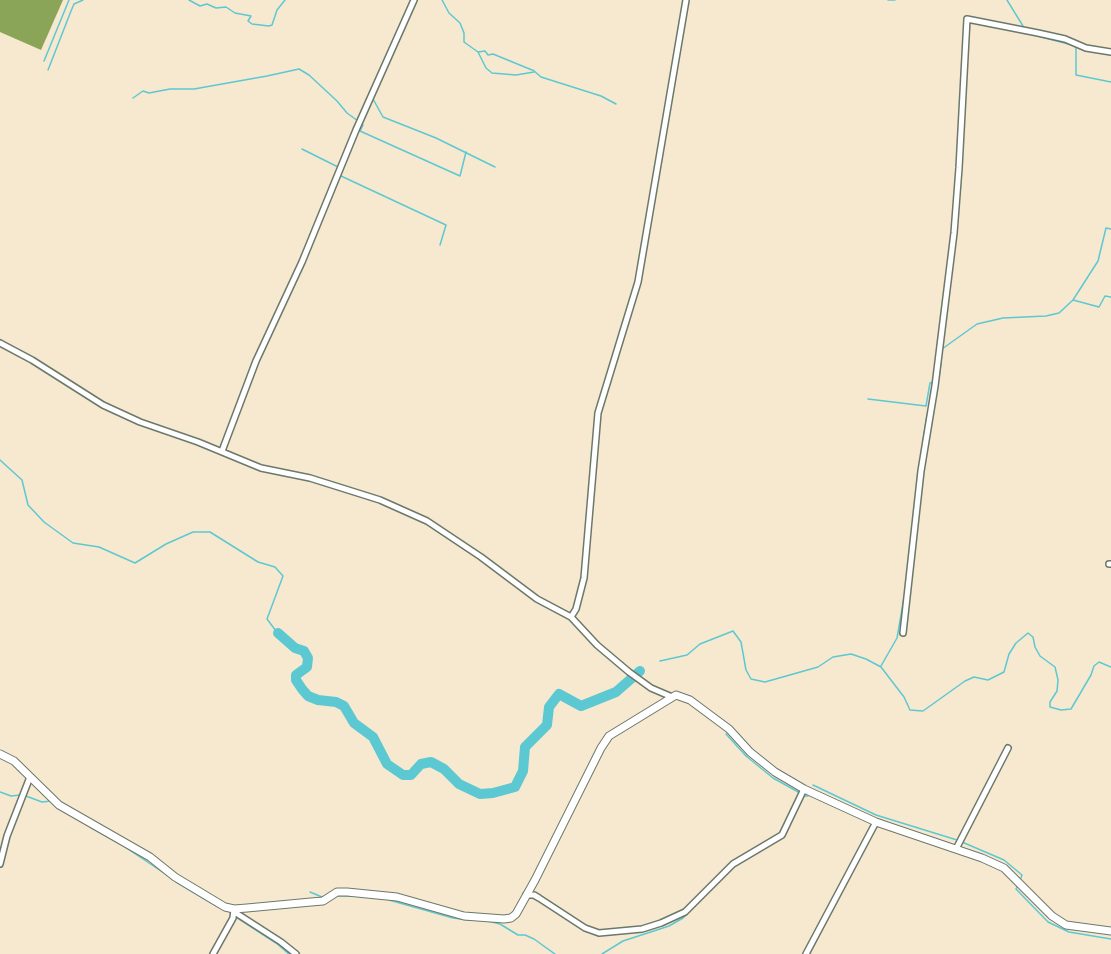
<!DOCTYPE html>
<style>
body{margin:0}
canvas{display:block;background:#f7e8d0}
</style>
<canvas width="1111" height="954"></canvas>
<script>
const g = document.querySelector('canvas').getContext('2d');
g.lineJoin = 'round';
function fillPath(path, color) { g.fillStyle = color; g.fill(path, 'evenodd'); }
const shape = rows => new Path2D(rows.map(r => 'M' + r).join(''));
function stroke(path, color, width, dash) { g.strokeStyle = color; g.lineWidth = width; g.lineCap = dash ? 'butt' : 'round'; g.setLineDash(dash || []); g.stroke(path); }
fillPath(shape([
 [0,0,63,0,41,50,0,32]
]), '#8aa557');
stroke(shape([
 [189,0,200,6,207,4,216,8,226,7,235,13,251,16,248,21,252,24,269,26,272,25,277,10,285,0],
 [442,0,449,13,460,23,464,33,464,42,478,52,486,68,492,73,516,75,534,72],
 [888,0,895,0],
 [1007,0,1023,26],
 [1026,33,1076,46,1076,75,1111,82],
 [478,52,485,51,488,55,493,54,532,70],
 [44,61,69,0],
 [48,70,71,11,74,4,83,0],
 [533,70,541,77,601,96,616,104],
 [133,98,143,91,149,93,170,89,194,89,267,76,299,69,309,75,337,101,347,113,358,121],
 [373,99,383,117,436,138,495,167],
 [361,123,363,125,360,131,460,176,466,152],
 [302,149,338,167],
 [342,169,341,176,446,225,440,245],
 [1073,300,1098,261,1106,228,1111,229],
 [942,349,977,324,1003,318,1046,316,1059,313,1073,300,1099,307,1105,296,1111,297],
 [939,378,941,363],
 [868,399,926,406,930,383,933,382],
 [923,441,927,415],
 [0,460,22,480,28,505,44,522,73,543,99,547,135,563,166,544,193,532,210,532,258,562,275,567,283,576,267,619,276,631],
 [660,661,687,655,700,644,733,631,741,642,746,670,751,679,765,682,818,667,833,657,851,654,866,659,881,667,904,697,910,710,923,711,965,681,974,677,988,680,1004,672,1009,654,1016,643,1028,633,1033,637,1035,647,1040,656,1055,667,1058,680,1057,691,1050,702,1050,707,1061,710,1071,709,1091,675,1094,666,1099,662,1111,667],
 [881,666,897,638,904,598],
 [726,734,746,756,773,778,800,793],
 [813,785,876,815,957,840],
 [0,792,11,796,20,795],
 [26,796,42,802,51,801],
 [803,796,808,796],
 [90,827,122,845,170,877],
 [867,834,871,825],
 [784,837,792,820],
 [962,842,1004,860,1022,875,1021,878],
 [176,882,218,907],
 [1017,887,1016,889,1048,922,1069,932,1111,939],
 [712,889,732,869],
 [310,892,322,897,325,896],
 [336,896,355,896],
 [389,900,453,918,469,920],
 [236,917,276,943,289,954],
 [488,921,500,924,518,935,525,935,534,939,555,954],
 [602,954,623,941,669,926,683,918,706,895],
 [803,954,811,939]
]), '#5cc9d2', 1.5);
stroke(shape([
 [278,633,295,648,304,651,308,658,307,667,296,675,296,680,302,689,308,696,318,700,336,702,344,706,354,723,373,737,387,764,403,775,411,775,421,764,431,762,444,769,459,784,480,794,493,793,515,787,523,771,525,747,547,725,549,707,559,694,581,706,616,692,640,671]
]), '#5cc9d2', 10);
const minor = shape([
 [0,343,32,360,103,405,140,422,198,442,261,468,310,478,380,500,427,521,481,557,537,599,571,617,597,645,629,672,651,688,672,697],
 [222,451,256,361,302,262,356,130,414,0],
 [1109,564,1111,564],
 [571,617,576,609,584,578,598,413,638,282,686,0],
 [903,633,921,471,935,386,954,233,959,168,967,19,1038,33,1065,39,1086,48,1111,52],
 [956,849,1008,748],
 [0,864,7,836,30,777],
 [526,895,534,895,539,898,585,928,599,933,642,929,661,923,685,912,733,864,782,835,804,789],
 [213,954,233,918,234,909,236,913,281,942,296,954],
 [806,954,876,822]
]);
const secondary = shape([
 [0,754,14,761,59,805,150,857,175,877,225,907,234,909,247,908,311,902,323,901,337,892,347,892,397,897,464,916,504,919,511,918,516,914,535,880,601,748,609,736,676,695,690,700,729,729,750,752,775,772,804,789,876,822,982,858,1004,868,1052,916,1066,925,1111,931]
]);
stroke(minor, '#6b796b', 8);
stroke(secondary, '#6b796b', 9);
stroke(minor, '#fff', 5);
stroke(secondary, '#fff', 7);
</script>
